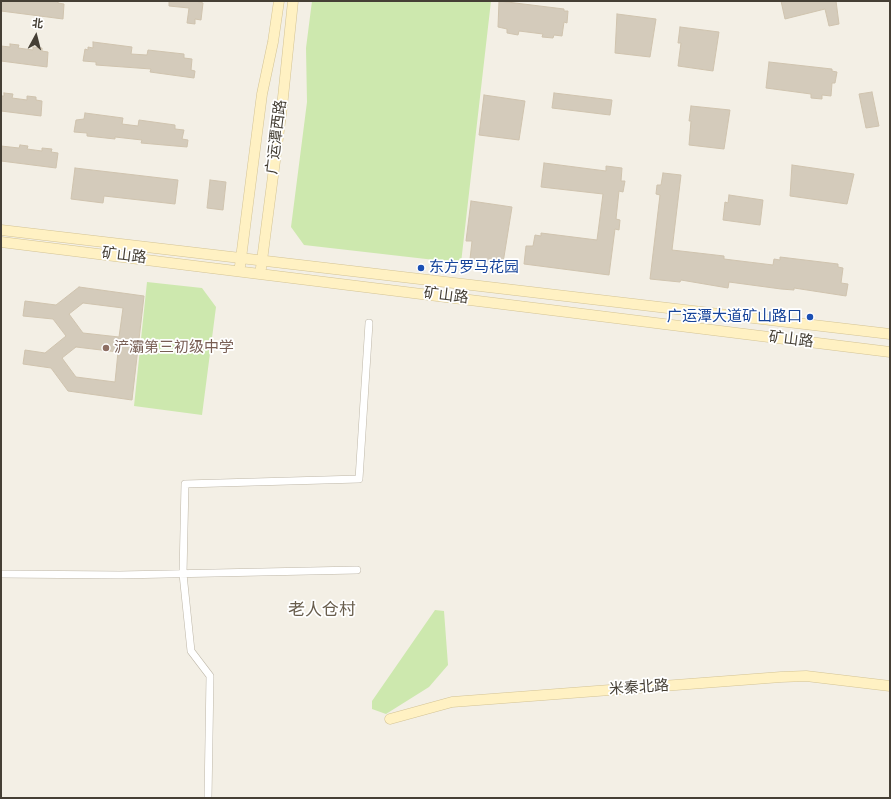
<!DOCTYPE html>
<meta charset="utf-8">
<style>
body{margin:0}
#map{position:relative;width:891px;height:799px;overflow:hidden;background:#f3efe5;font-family:Signika,"Noto Sans SC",sans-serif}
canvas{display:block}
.frame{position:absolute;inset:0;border:2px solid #453f35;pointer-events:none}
.north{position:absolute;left:16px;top:16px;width:40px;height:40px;-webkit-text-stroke:3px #fff;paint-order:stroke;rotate:7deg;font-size:11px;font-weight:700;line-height:16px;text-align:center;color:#453f35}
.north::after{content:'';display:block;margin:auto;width:14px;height:18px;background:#453f35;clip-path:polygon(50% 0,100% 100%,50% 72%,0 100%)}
</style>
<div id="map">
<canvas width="891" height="799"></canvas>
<div class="frame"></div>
<div class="north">北</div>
</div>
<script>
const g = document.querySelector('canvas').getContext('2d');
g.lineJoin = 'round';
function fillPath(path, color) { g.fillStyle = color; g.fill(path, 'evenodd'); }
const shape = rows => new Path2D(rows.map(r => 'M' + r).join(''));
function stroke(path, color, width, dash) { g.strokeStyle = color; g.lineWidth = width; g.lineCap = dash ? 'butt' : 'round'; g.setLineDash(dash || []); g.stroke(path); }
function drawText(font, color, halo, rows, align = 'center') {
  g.font = font + ' Signika,"Noto Sans SC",sans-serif'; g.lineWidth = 3.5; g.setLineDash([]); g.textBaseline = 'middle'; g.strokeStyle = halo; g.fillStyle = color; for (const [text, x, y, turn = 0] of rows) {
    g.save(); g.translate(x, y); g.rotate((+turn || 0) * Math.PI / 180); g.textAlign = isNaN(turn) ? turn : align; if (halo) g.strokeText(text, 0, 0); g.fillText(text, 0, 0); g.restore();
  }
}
fillPath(shape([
 [312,1,491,1,461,263,304,245,291,227,307,102,306,48],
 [147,282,202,288,216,307,202,415,134,406],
 [435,610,444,611,448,665,429,687,386,714,372,709,372,701]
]), '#cde8ae');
const building = shape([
 [1,1,58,1,58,3,64,4,63,19,1,11,1,1],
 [169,1,196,1,203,3,201,20,195,19,195,24,187,23,189,8,169,6,169,1],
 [499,1,564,9,564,11,568,11,567,23,564,22,562,36,554,35,553,38,542,37,543,34,519,31,518,35,507,33,507,29,498,27,499,1],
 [781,1,836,1,839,24,829,26,825,9,785,19,781,1],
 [617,14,656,19,650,57,615,53,617,14],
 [680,27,719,32,713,71,678,66,681,43,678,43,680,27],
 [93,42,132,47,131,54,147,55,148,50,184,54,184,58,192,59,191,70,195,71,194,78,150,72,151,69,96,65,96,62,83,61,85,49,88,50,88,47,93,48,93,42],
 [10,44,19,45,18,48,33,50,33,47,42,48,42,51,48,52,47,67,1,61,1,46,10,47,10,44],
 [769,62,832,69,832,71,837,72,835,83,832,83,831,96,822,95,822,99,811,98,811,94,766,88,769,62],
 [872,92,879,126,866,128,859,94,872,92],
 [4,93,13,94,12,98,27,100,27,96,36,97,36,100,42,101,41,116,1,111,1,96,4,96,4,93],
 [554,93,612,100,610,115,552,108,554,93],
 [484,95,525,101,519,140,479,135,484,95],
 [691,106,730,110,724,149,689,145,691,121,689,121,691,106],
 [85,113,123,118,122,124,138,126,139,120,175,125,175,129,184,130,182,139,188,140,187,147,141,143,142,140,115,137,115,139,87,136,87,133,74,132,76,120,84,119,85,113],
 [20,145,28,146,27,149,42,151,42,148,52,149,51,152,58,153,56,168,1,161,1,146,19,148,20,145],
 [544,163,606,171,606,166,622,168,621,181,625,181,623,192,619,191,616,219,620,220,619,230,615,229,609,275,524,264,526,246,533,246,535,235,541,236,541,233,597,240,603,194,541,187,544,163],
 [792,165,854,174,847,204,790,196,792,165],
 [75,168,178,180,175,204,104,196,103,203,71,199,75,168],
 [663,173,681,175,672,250,724,256,724,259,773,265,774,259,780,260,780,257,838,264,838,267,843,268,841,283,848,284,846,296,794,288,794,290,781,289,729,282,728,288,681,280,680,282,650,279,660,195,656,194,657,185,661,185,663,173],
 [210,180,226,182,223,210,207,208,210,180],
 [729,195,763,200,760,225,723,220,725,202,728,203,729,195],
 [471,201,512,207,503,263,470,259,472,241,466,241,471,201],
 [79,287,144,296,132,400,68,391,51,368,23,364,25,350,45,353,66,336,53,319,23,316,25,301,56,305,79,287],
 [83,303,123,308,119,337,83,333,69,314,83,303],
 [76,347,118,352,115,382,76,377,62,358,76,347]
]);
fillPath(building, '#d4cbbb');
stroke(building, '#cfc3ae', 1);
const street = shape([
 [1,574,120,575,357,570],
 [208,798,210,676,191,651,183,574,185,484,359,479,369,323]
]);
const secondary = shape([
 [1,230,890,334],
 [1,242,890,352],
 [240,266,262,94,273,42,279,1],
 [261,268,282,107,293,1],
 [390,719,452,702,781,677,806,676,890,686]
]);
stroke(street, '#beb7a8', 8);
stroke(secondary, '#d3c395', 11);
stroke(street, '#fff', 7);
stroke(secondary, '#fff1c3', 10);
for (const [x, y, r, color] of [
 [421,268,4,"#1a4fb4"],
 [810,317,4,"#1a4fb4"],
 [106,348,4,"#8d6e63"]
]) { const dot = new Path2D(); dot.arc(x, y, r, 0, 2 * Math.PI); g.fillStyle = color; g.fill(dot); stroke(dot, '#fff', 1.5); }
drawText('15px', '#453f35', '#fff', [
 ["广运潭西路",277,137,-83],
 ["矿山路",124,256,7],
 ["矿山路",446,296,7],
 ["矿山路",791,340,7],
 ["米秦北路",639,688,-4]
]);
drawText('15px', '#164399', '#fff', [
 ["东方罗马花园",429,268],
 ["广运潭大道矿山路口",802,317,"right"]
], 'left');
drawText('15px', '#785e54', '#fff', [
 ["浐灞第三初级中学",114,348]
], 'left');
drawText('17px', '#685d4c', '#fff', [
 ["老人仓村",322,611]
]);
</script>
